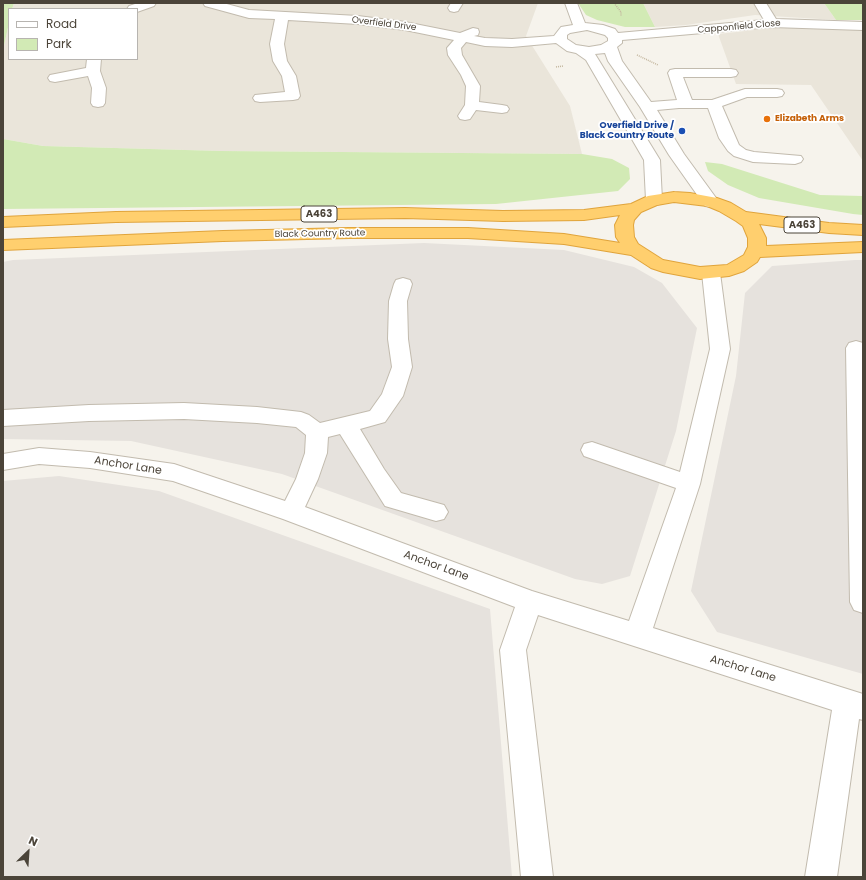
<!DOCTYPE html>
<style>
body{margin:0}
#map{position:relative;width:866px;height:880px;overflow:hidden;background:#f6f3ec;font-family:Poppins,sans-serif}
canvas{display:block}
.frame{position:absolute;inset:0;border:4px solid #4b4439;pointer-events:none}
.legend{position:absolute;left:8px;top:8px;width:130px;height:52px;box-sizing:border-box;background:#fff;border:1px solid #b7b4b0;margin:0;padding:5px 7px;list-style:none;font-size:12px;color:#4b4439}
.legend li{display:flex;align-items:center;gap:8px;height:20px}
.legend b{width:20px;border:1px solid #b7b4b0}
.north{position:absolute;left:8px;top:832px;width:40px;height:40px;-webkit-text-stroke:3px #fff;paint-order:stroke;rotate:25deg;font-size:11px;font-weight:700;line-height:16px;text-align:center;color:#4b4439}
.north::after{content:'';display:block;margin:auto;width:14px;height:18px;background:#4b4439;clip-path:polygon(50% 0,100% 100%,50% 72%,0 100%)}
</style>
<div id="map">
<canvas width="866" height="880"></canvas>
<div class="frame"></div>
<ul class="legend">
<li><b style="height:5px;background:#fff"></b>Road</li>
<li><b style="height:11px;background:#d2eab5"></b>Park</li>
</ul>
<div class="north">N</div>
</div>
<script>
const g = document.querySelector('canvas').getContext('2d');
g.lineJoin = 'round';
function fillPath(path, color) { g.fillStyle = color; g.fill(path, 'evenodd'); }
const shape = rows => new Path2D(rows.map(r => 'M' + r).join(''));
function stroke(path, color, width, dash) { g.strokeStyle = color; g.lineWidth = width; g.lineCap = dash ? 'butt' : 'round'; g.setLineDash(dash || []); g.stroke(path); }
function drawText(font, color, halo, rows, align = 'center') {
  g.font = font + ' Poppins,sans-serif'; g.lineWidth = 3.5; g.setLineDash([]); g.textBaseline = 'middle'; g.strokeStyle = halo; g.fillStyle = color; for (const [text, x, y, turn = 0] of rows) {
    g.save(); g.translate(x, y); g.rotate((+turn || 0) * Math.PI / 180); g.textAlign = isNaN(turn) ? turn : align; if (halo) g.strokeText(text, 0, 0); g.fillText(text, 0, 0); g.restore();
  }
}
fillPath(shape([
 [14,3,538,3,526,36,570,106,582,154,221,151,43,146,3,139,3,50,9,23,9,59,137,59,137,9,12,9],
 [643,3,824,3,836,20,755,15,686,25,655,27],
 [791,26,863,29,863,161,811,85,736,84,718,34]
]), '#eae5da');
fillPath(shape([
 [424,243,564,250,634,267,662,283,697,328,676,431,630,576,602,584,575,579,282,474,131,441,3,439,3,262,13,260],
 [855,260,863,260,863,674,717,632,691,591,736,376,745,293,772,266],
 [59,476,159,491,490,609,512,877,3,877,3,481]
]), '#e6e2dd');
fillPath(shape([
 [3,3,14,3,12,9,9,9,9,23,3,50],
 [578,3,643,3,655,27,625,27,597,20,586,15],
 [824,3,863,3,863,20,836,20],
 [3,139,43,146,221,151,582,154,612,159,629,168,630,179,618,191,496,204,3,209],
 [705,162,722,164,820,195,863,196,863,215,853,214,759,198,728,185,708,171]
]), '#d2eab5');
const minor = shape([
 [138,3,156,3,154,6,137,12,137,9,127,9,129,6,138,3],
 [203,3,223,3,249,10,358,16,405,22,460,33,473,28,478,29,479,32,478,35,474,36,485,38,512,39,554,36,561,27,573,25,565,3,577,3,585,23,603,25,615,29,618,33,764,20,754,3,766,3,776,19,863,22,863,30,772,27,622,40,622,43,617,47,622,61,651,102,677,100,668,73,670,70,675,69,731,69,736,70,738,73,736,76,731,77,683,77,692,100,712,100,745,89,777,89,782,90,784,93,782,96,777,97,747,97,722,106,739,145,746,150,754,152,801,156,803,159,801,162,795,164,753,162,734,156,728,151,719,138,708,108,679,108,657,110,684,154,719,202,717,206,711,207,705,206,669,155,640,107,608,61,605,53,595,54,660,160,662,200,660,204,654,205,648,204,646,200,644,160,586,60,576,53,567,51,556,43,512,47,485,46,466,42,461,48,462,55,480,86,479,102,502,105,507,106,509,109,507,112,502,113,476,110,470,119,465,120,460,119,458,116,465,105,466,86,461,75,448,55,447,48,454,40,405,30,358,24,288,20,284,44,287,61,296,76,300,96,298,99,293,100,260,102,255,101,253,98,255,95,285,92,282,76,273,61,270,44,275,19,249,18,205,6,203,3],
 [587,30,605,35,608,38,608,41,601,45,589,47,576,45,567,39,567,35,570,33,587,30],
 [451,3,463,3,458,11,454,12,450,11,448,8,451,3],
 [87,59,101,59,100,71,106,88,105,103,103,106,98,107,93,106,91,103,92,88,88,76,55,82,50,81,48,78,50,75,86,68,87,59],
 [711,267,717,269,720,273,730,349,700,484,653,628,863,694,863,720,859,719,837,877,805,877,832,710,538,615,526,650,553,877,521,877,500,650,515,607,283,519,173,481,90,468,39,464,3,470,3,454,39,448,90,452,174,464,285,501,296,479,305,453,306,435,296,427,257,423,184,419,89,421,3,426,3,410,89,405,184,403,257,407,301,412,309,415,320,423,370,411,382,394,392,367,388,339,389,301,394,284,396,280,403,278,410,280,412,284,407,301,408,339,412,367,403,396,385,422,360,429,384,469,401,493,444,505,448,512,444,519,436,521,385,506,340,434,328,437,327,453,318,479,305,507,532,591,629,621,676,488,584,456,581,450,584,444,592,442,680,472,710,349,702,273,705,269,711,267],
 [856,341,863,343,863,613,854,610,850,602,846,348,849,343,856,341]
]);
const highway = shape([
 [674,192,690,193,717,198,731,203,746,212,829,223,863,225,863,235,829,233,759,224,766,238,766,246,863,242,863,252,760,257,757,262,744,271,729,276,700,279,663,272,651,268,631,255,564,244,468,238,349,238,223,241,3,250,3,240,223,231,349,228,468,228,564,234,620,243,616,237,615,225,620,215,584,220,503,221,405,218,116,222,3,227,3,217,116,212,405,208,503,211,584,210,631,204,648,196,674,192],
 [674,202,707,206,719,211,736,221,743,226,748,238,748,247,744,255,727,265,700,267,663,260,638,244,634,237,633,225,634,220,641,212,657,205,674,202]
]);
stroke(minor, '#c2bbae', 2);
stroke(highway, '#e0a43c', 2);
stroke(shape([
 [614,3,621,12,621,16],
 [637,55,658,65],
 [556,67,563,66]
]), '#c4b79f', 1.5, [1, 1]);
fillPath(minor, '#fff');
fillPath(highway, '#ffcf6e');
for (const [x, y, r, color] of [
 [767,119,4,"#e8710a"],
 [682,131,4,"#1a4fb4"]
]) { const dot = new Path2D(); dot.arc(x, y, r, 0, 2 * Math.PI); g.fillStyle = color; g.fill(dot); stroke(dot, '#fff', 1.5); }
drawText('9px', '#4b4439', '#fff', [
 ["Overfield Drive",384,24,7],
 ["Capponfield Close",739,27,-5],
 ["Black Country Route",320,234,-1]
]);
drawText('bold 9px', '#c56008', '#fff', [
 ["Elizabeth Arms",775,119]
], 'left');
drawText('bold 9px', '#164399', '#fff', [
 ["Overfield Drive /",674,126],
 ["Black Country Route",674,136]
], 'right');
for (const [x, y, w] of [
 [319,214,36],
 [802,225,36]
]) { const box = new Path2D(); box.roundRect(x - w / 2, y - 8, w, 16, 3); g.fillStyle = '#fff'; g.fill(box); stroke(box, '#4b4439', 1); }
drawText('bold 10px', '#4b4439', null, [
 ["A463",319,214],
 ["A463",802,225]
]);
drawText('11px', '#4b4439', '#fff', [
 ["Anchor Lane",128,466,9],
 ["Anchor Lane",436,566,20],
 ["Anchor Lane",743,669,17]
]);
</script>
